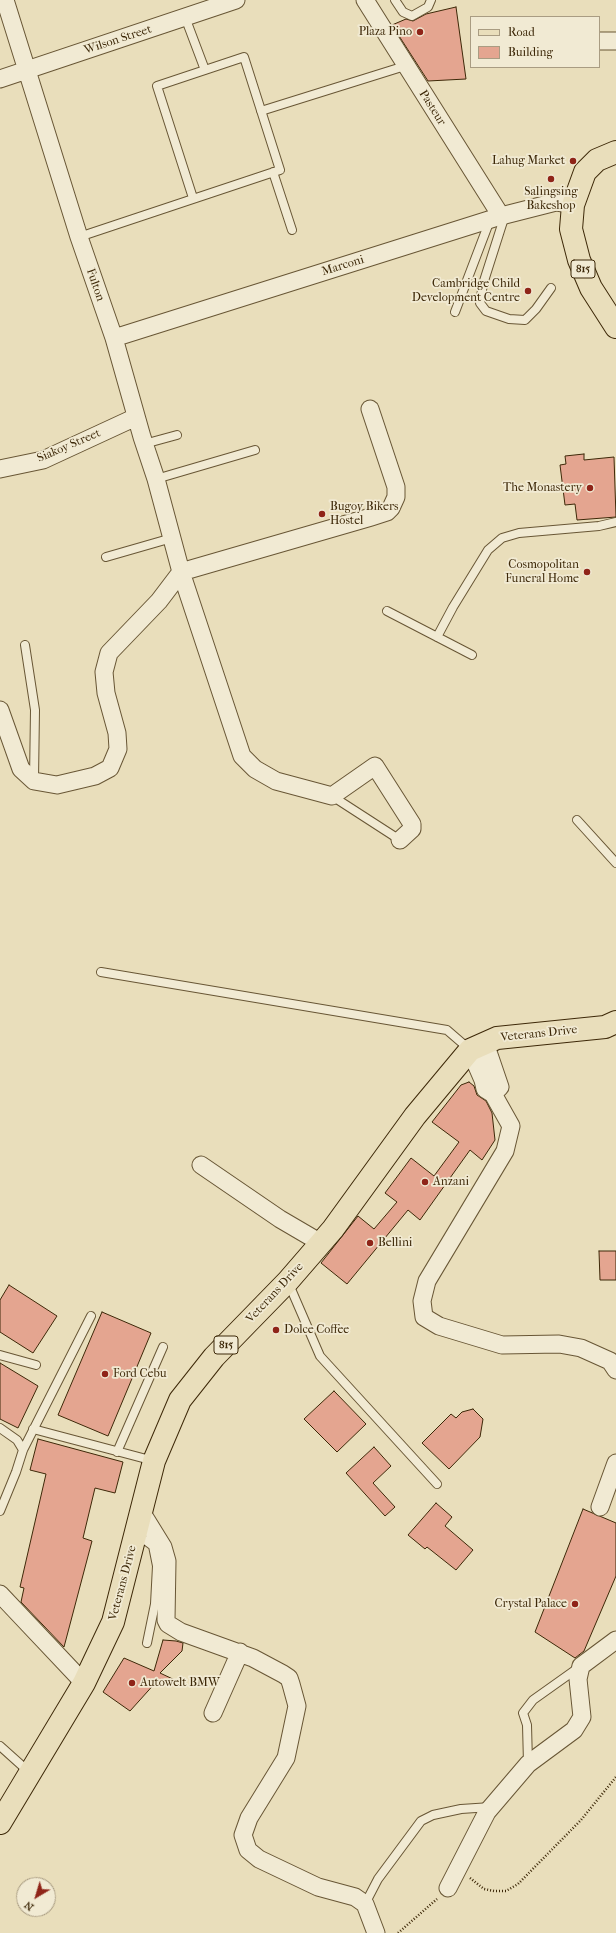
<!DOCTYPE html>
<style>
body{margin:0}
#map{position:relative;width:616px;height:1933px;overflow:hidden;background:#e9debb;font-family:"IM FELL French Canon",serif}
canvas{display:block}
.legend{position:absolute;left:470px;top:16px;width:130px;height:52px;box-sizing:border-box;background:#f1ead3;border:1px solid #a99c82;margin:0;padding:5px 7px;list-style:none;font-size:12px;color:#3d2808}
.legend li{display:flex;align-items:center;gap:8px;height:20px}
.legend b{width:20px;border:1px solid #a99c82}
.north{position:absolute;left:16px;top:1877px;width:40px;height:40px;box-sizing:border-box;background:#f1ead3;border:1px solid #a99c82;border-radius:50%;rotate:218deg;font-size:11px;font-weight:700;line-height:16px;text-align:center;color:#3d2808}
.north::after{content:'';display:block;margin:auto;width:14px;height:18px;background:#8f2418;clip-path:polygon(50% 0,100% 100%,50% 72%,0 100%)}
</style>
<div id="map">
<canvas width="616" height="1933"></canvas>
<ul class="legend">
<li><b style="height:5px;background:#e9debb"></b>Road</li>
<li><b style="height:11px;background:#e4a590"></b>Building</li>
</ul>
<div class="north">N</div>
</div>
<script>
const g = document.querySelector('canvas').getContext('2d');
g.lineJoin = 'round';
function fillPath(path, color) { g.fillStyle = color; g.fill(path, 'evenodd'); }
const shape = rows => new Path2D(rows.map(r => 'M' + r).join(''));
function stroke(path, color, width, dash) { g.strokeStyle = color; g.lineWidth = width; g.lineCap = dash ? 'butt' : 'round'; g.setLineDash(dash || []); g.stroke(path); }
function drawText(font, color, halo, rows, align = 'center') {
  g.font = font + ' "IM FELL French Canon",serif'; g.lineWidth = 3.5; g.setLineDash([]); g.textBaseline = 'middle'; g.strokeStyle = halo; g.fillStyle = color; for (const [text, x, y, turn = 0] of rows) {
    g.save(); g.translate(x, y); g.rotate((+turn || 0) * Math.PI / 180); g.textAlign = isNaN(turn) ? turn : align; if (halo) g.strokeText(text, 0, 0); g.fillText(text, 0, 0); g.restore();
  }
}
const building = shape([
 [456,7,466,79,428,81,392,25,406,19,413,21,426,14,456,7],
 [584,454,584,460,614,457,616,517,577,520,575,504,565,505,560,465,566,464,565,456,584,454],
 [469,1082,474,1086,477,1095,486,1101,492,1113,495,1140,482,1160,470,1150,420,1220,408,1210,347,1284,321,1263,358,1216,374,1229,397,1202,385,1193,411,1158,434,1176,459,1142,432,1122,461,1085,469,1082],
 [599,1251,616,1251,616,1280,600,1280,599,1251],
 [9,1285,57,1316,33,1353,0,1332,0,1300,9,1285],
 [102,1312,151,1333,108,1436,58,1415,102,1312],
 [0,1363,38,1386,18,1428,0,1419,0,1363],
 [334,1391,366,1424,337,1452,304,1419,334,1391],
 [473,1409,483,1419,480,1437,449,1469,422,1443,451,1414,456,1418,462,1412,473,1409],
 [38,1439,123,1462,115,1493,95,1488,83,1538,92,1541,64,1647,21,1602,24,1588,20,1587,46,1474,30,1470,38,1439],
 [374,1447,391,1466,373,1483,395,1507,385,1516,346,1473,374,1447],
 [436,1503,452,1517,445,1526,473,1550,456,1570,427,1547,425,1549,408,1535,436,1503],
 [583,1509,616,1523,616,1576,584,1651,575,1658,535,1632,583,1509],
 [163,1640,176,1641,183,1643,182,1651,160,1673,177,1681,157,1681,130,1711,103,1692,124,1658,154,1671,163,1640]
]);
fillPath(building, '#e4a590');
stroke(building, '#3d2808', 1);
const service = shape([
 [395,0,403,12,412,16,428,7,431,0],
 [185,17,205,70],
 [261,111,405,66],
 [273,172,292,230],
 [505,215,483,284,480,303,486,311,509,319,525,320,536,309,551,288],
 [79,237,280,170,244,57,157,86,193,198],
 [455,312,490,220],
 [144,444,177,435],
 [156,479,255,450],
 [106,557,172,538],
 [387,611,472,655],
 [437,637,453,607,488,550,502,538,519,533,599,526,616,522],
 [25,645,35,710,34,779],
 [332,796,400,840],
 [577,820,616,863],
 [101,972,447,1030,469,1049],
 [288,1282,320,1356,437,1484],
 [0,1355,36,1365],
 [0,1428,17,1440,23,1450],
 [33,1429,154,1461],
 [117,1452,163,1347],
 [0,1511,16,1472,23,1450,91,1316],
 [137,1534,153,1546,157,1566,155,1604,147,1643],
 [0,1746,29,1772],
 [528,1763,527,1725,523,1713,533,1700,578,1668],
 [365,1904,378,1879,421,1821,433,1815,461,1809,491,1807]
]);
const minor = shape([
 [5,0,79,237,114,338,142,437,156,479,181,572,242,756,255,769,276,781,332,796,375,766,412,824,412,829,400,840],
 [365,0,501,216],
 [599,41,616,41],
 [0,79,236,0],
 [114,338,501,216,556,202,573,205],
 [0,469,43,460,136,417],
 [0,710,21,769,34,781,57,785,95,776,110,768,118,749,117,733,106,693,104,672,109,653,159,601,181,572,371,517,387,512,391,508,396,497,396,487,370,409],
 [485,1043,500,1087,493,1094],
 [470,1050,483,1080,485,1089,493,1094,511,1126,505,1151,427,1281,422,1301,424,1317,439,1326,502,1345,559,1344,581,1348,610,1361,616,1370],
 [201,1165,280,1219,321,1243],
 [600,1507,616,1463],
 [142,1513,163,1547,167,1561,166,1620,168,1624,181,1632,253,1658,283,1674,289,1678,291,1684,297,1706,286,1758,249,1818,243,1835,248,1850,259,1859,318,1887,355,1897,365,1904,376,1933],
 [0,1594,84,1683],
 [213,1713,240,1652],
 [448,1888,487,1812,528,1764,574,1730,582,1717,578,1679,581,1666,616,1640]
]);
const primary = shape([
 [616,152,597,160,585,172,573,205,571,229,579,260,591,288,616,327],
 [0,1823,84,1683,113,1622,154,1461,180,1400,214,1357,288,1281,333,1229,415,1116,470,1050,497,1038,605,1027,616,1022]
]);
stroke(service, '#685635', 10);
stroke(minor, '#685635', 19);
stroke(primary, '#3d2808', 24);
stroke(shape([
 [470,1878,484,1889,494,1891,506,1891,518,1884,581,1820,616,1777],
 [398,1933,437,1899]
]), '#3d2808', 2.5, [1, 2]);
stroke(service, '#f1ead3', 8);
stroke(minor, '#f1ead3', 17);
stroke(primary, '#e9debb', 22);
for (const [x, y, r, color] of [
 [420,32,4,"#8f2418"],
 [573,161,4,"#8f2418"],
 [551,179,4,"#8f2418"],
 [528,291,4,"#8f2418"],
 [590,488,4,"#8f2418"],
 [322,514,4,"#8f2418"],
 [587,572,4,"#8f2418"],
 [425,1182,4,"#8f2418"],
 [370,1243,4,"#8f2418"],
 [276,1330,4,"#8f2418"],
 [105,1374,4,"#8f2418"],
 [575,1604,4,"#8f2418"],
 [132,1683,4,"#8f2418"]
]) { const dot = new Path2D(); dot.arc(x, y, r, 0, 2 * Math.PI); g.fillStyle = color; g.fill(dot); stroke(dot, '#f1ead3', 1.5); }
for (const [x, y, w] of [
 [583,269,24],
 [226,1345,24]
]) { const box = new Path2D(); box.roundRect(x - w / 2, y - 9, w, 18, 3); g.fillStyle = '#f1ead3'; g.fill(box); stroke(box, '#3d2808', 1); }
drawText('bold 11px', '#3d2808', null, [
 ["815",583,269],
 ["815",226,1345]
]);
drawText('12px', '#3d2808', '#f1ead3', [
 ["Plaza Pino",412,32],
 ["Lahug Market",565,161],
 ["Salingsing",551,192,"center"],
 ["Bakeshop",551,206,"center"],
 ["Cambridge Child",520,284],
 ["Development Centre",520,298],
 ["The Monastery",582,488],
 ["Bugoy Bikers",330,507,"left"],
 ["Hostel",330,521,"left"],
 ["Cosmopolitan",579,565],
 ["Funeral Home",579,579],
 ["Anzani",433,1182,"left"],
 ["Bellini",378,1243,"left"],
 ["Dolce Coffee",284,1330,"left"],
 ["Ford Cebu",113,1374,"left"],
 ["Crystal Palace",567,1604],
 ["Autowelt BMW",140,1683,"left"]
], 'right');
drawText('12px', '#3d2808', '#f1ead3', [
 ["Wilson Street",118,40,-18],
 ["Pasteur",432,108,58],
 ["Marconi",343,266,-17],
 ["Fulton",95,285,71],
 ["Siakoy Street",69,446,-23],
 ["Veterans Drive",539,1034,-6],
 ["Veterans Drive",275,1293,-47],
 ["Veterans Drive",123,1583,-75]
]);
</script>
